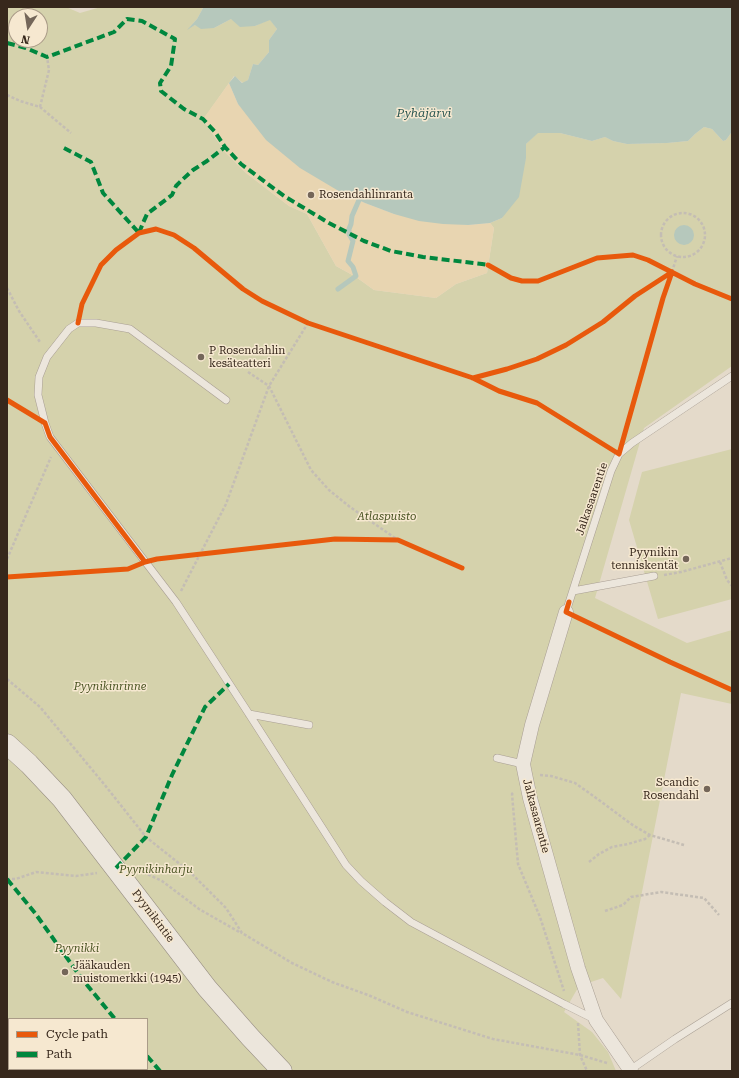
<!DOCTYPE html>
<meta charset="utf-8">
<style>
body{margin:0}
#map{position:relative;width:739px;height:1078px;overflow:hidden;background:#e4daca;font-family:"Roboto Serif",serif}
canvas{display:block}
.frame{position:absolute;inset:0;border:8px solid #37281c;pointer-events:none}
.legend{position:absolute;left:8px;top:1018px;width:140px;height:52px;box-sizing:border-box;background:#f6e8d0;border:1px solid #aa9b88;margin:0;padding:5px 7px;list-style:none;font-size:12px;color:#37281c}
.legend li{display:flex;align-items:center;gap:8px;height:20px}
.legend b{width:20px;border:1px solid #aa9b88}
.north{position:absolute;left:8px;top:8px;width:40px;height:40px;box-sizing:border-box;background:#f6e8d0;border:1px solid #aa9b88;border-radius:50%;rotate:192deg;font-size:11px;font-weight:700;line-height:16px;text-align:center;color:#37281c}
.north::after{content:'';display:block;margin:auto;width:14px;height:18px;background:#746659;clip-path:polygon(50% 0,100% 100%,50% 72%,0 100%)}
</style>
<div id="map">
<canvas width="739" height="1078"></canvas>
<div class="frame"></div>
<ul class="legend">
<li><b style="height:5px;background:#e8590c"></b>Cycle path</li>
<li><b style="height:5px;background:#00873e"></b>Path</li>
</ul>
<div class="north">N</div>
</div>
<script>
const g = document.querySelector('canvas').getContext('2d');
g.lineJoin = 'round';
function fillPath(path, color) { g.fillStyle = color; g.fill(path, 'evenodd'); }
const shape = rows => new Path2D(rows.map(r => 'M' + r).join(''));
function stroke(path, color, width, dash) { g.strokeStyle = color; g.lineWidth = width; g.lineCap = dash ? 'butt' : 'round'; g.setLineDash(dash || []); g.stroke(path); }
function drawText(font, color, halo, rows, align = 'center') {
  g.font = font + ' "Roboto Serif",serif'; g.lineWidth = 3; g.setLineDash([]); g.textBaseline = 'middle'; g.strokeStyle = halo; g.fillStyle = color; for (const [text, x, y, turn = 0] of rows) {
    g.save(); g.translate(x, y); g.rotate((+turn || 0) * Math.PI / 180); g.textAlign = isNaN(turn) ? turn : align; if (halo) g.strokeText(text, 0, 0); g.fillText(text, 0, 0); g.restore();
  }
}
fillPath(shape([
 [7,7,66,7,80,13,101,7,202,7,203,8,197,19,189,28,195,25,214,28,231,19,255,26,270,19,277,29,269,40,269,52,258,65,253,64,248,80,243,83,234,76,229,83,203,120,225,152,246,173,289,206,307,214,336,266,356,277,374,290,436,298,456,284,487,273,494,228,490,223,502,218,526,158,526,144,537,133,560,133,592,141,605,137,613,141,627,144,667,143,688,141,695,134,704,127,712,129,723,141,726,140,731,133,732,134,732,366,644,428,595,598,687,643,732,630,732,704,681,693,621,999,603,978,579,986,564,1012,592,1032,608,1052,616,1071,7,1071],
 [16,16,40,16,40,40,16,40],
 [9,1019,147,1019,147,1069,9,1069],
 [732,449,732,599,658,619,629,520,642,472]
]), '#d5d2ac');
fillPath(shape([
 [229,83,238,104,337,190,365,203,394,214,468,225,490,223,494,228,487,273,456,284,436,298,374,290,356,277,336,266,307,214,289,206,246,173,225,152,203,119]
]), '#e8d5b1');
fillPath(shape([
 [202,7,732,7,732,134,731,133,726,140,723,141,712,129,704,127,695,134,688,141,667,143,627,144,613,141,605,137,592,141,560,133,538,133,526,144,526,158,519,197,502,218,490,223,468,225,443,224,419,221,394,214,365,203,337,190,300,168,266,140,238,104,229,83,235,76,242,83,248,80,253,64,258,65,269,52,269,40,277,29,270,20,255,26,240,27,231,19,214,28,201,29,195,25,187,30,197,19,203,8],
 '674 235a10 10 0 1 1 20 0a10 10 0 1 1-20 0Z'
]), '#b6c8bc');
stroke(shape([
 [338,289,356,276,353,267,348,261,353,241,349,234,349,229,351,224,352,216,359,200]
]), '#b6c8bc', 5);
const lane = shape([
 [226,400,130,329,96,323,78,323,69,329,47,357,39,377,38,395,45,423,50,437,176,602,249,714,346,865,361,881,385,902,411,922,564,1004,594,1019],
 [573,591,654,576],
 [566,612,611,471,619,454,632,443,732,376],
 [249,714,309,725],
 [497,758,523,764],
 [630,1070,675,1039,732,1003]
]);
const street = shape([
 [566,612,532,725,523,764,525,774,530,798,578,968,596,1020,631,1071],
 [7,1055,9,1057],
 [17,1069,19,1071]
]);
const secondary = shape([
 [7,744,29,764,62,799,207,988,250,1037,282,1071]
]);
stroke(lane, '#a99f94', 8);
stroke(street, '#a99f94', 15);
stroke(secondary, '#988f84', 21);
stroke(shape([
 [7,95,20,101,40,107,71,133],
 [40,107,49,70,47,57],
 '661 235a22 22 0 1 1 44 0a22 22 0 1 1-44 0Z',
 [672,272,677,256],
 [7,288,19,311,40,342],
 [248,372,269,386,311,470,329,490,350,507,398,540],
 [7,559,51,457],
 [720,562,727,580,732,586],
 [664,575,681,572,732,558],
 [181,591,226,504,269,386,308,323],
 [7,679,40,707,104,784,146,837,191,873,226,908,242,933,292,963,332,982,368,995,407,1012,493,1039,580,1055,607,1063],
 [540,775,551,776,575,783,592,795,634,826,650,835,684,845],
 [513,793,512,794,518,864,540,917,564,991],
 [589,862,599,854,612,847,628,844,645,839,650,835],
 [139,870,162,881,199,909,241,933],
 [7,879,16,879,36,872,76,876,97,873],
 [605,911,623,905,631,897,661,892,704,898,719,915],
 [578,1023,580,1055,587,1071]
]), '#c4bdb4', 2.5, [3, 2]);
stroke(lane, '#ece6dc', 7);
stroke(street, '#ece6dc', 14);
stroke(secondary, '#ece6dc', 20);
stroke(shape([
 [7,43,26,48,47,57,114,32,127,19,142,21,175,39,171,66,160,83,161,91,184,109,203,119,215,132,225,147,241,164,284,196,329,223,364,241,391,251,423,257,482,264,488,265],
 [64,148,91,162,103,193,139,233],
 [139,233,143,223,147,214,172,195,176,186,182,180,193,170,207,161,225,147],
 [116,868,146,837,172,775,205,707,229,684],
 [7,879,35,913,82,979,115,1019],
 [147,1056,160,1071]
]), '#00873e', 4, [8, 4]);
stroke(shape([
 [488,265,511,278,522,281,538,281,597,258,633,255,648,260,695,284,732,299],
 [78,323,82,304,101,265,116,250,139,233,156,229,174,235,194,248,243,289,262,301,308,323,473,378,499,391,537,403,619,454,663,298,672,272],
 [473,378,507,369,537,359,566,345,603,322,635,296,672,272],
 [7,400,45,423,50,437,145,562],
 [7,577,128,569,145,562,157,559,335,539,398,540,462,568],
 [569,602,566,612,670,662,732,690]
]), '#e8590c', 5);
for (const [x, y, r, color] of [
 [311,195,4,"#746659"],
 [201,357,4,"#746659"],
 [686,559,4,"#746659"],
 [707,789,4,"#746659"],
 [65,972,4,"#746659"]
]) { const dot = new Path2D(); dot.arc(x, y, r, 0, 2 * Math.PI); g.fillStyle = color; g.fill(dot); stroke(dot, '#f6e8d0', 1.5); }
drawText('11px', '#37281c', '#f6e8d0', [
 ["Rosendahlinranta",319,195],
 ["P Rosendahlin",209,351],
 ["kesäteatteri",209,364],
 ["Pyynikin",678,553,"right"],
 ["tenniskentät",678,566,"right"],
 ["Scandic",699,783,"right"],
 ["Rosendahl",699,796,"right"],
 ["Jääkauden",73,966],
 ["muistomerkki (1945)",73,979]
], 'left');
drawText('11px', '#37281c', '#f6e8d0', [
 ["Jalkasaarentie",592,499,-71],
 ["Jalkasaarentie",536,816,75],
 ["Pyynikintie",153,916,53]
]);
drawText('italic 11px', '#4a5423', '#f6e8d0', [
 ["Atlaspuisto",387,517],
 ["Pyynikinrinne",110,687],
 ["Pyynikinharju",156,870],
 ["Pyynikki",77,949]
]);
drawText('italic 12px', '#2b5752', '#f6e8d0', [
 ["Pyhäjärvi",424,113]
]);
</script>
